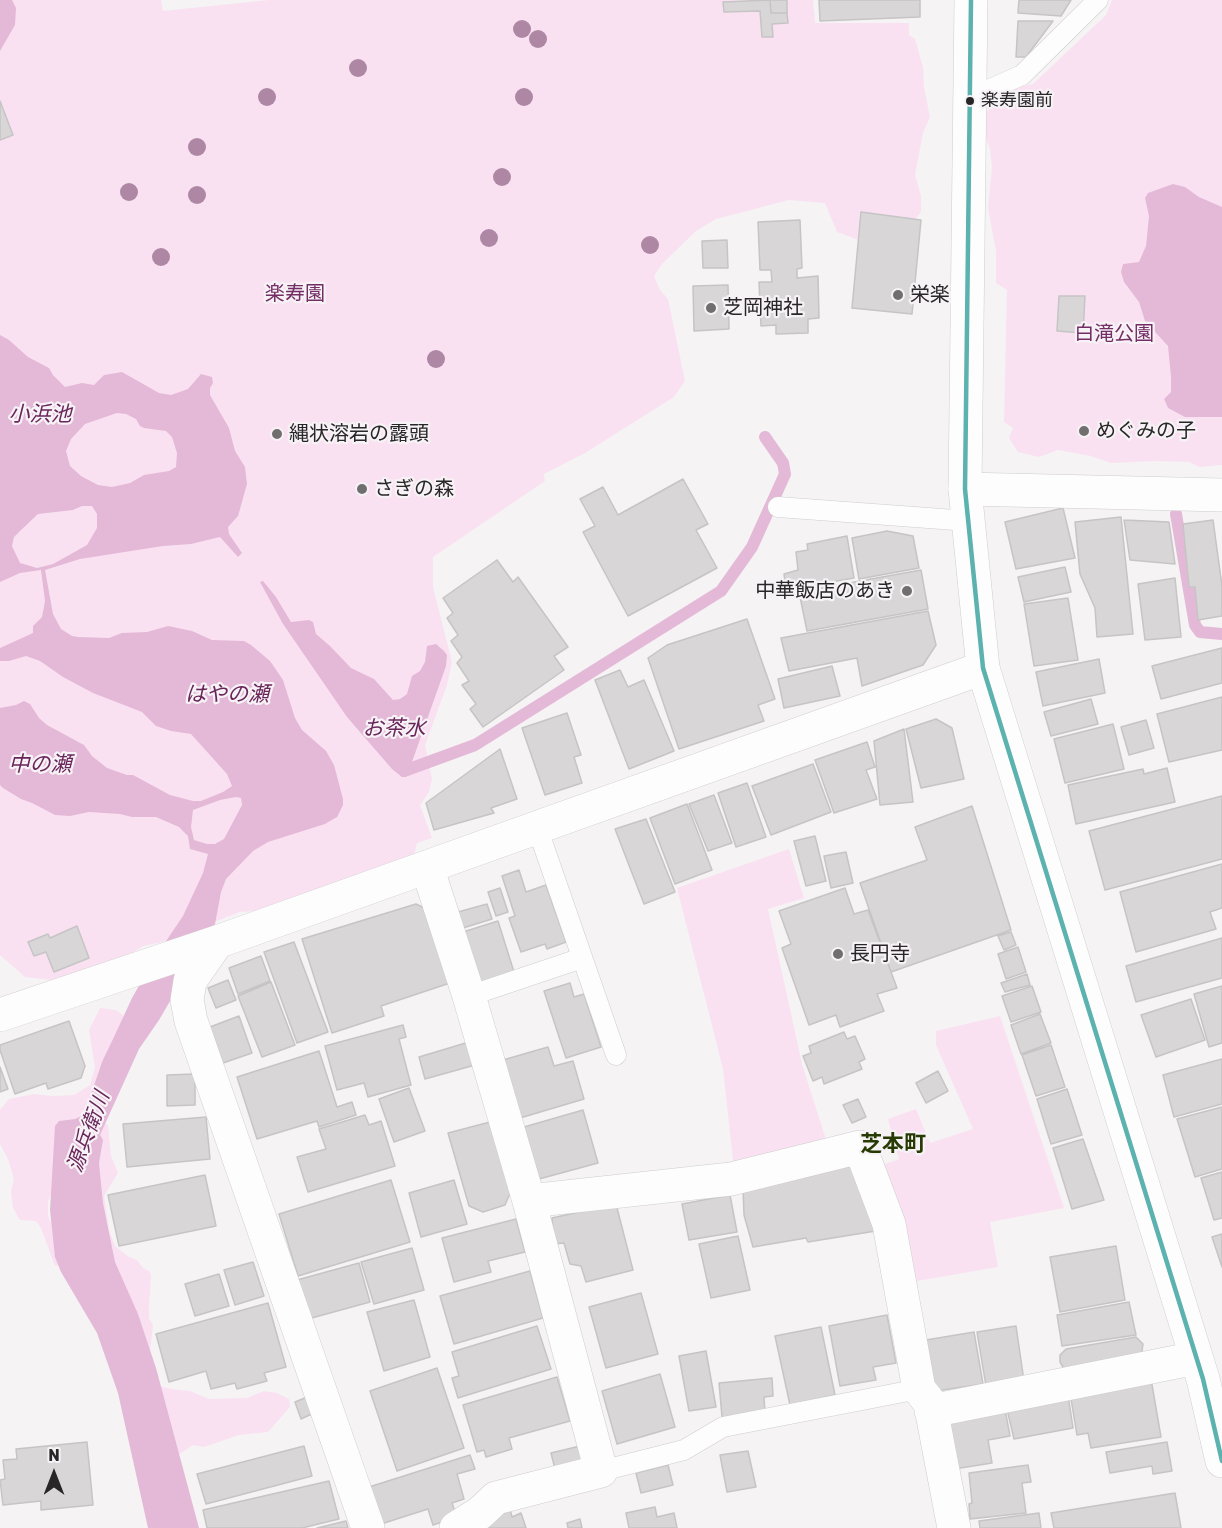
<!DOCTYPE html>
<meta charset="utf-8">
<style>
body{margin:0}
#map{position:relative;width:1222px;height:1528px;overflow:hidden;background:#f5f3f4;font-family:Rubik,sans-serif}
canvas{display:block}
.north{position:absolute;left:24px;top:1444px;width:60px;height:60px;-webkit-text-stroke:4px #f6f2f5;paint-order:stroke;rotate:0deg;font-size:16px;font-weight:700;line-height:24px;text-align:center;color:#282627}
.north::after{content:'';display:block;margin:auto;width:21px;height:27px;background:#282627;clip-path:polygon(50% 0,100% 100%,50% 72%,0 100%)}
</style>
<div id="map">
<canvas width="1222" height="1528"></canvas>
<div class="north">N</div>
</div>
<script>
const g = document.querySelector('canvas').getContext('2d');
g.lineJoin = 'round';
function fillPath(path, color) { g.fillStyle = color; g.fill(path, 'evenodd'); }
const shape = rows => new Path2D(rows.map(r => 'M' + r).join(''));
function stroke(path, color, width, dash) { g.strokeStyle = color; g.lineWidth = width; g.lineCap = dash ? 'butt' : 'round'; g.setLineDash(dash || []); g.stroke(path); }
function drawText(font, color, halo, rows, align = 'center') {
  g.font = font + ' Rubik,"Noto Sans JP",sans-serif'; g.lineWidth = 4.5; g.setLineDash([]); g.textBaseline = 'middle'; g.strokeStyle = halo; g.fillStyle = color; for (const [text, x, y, turn = 0] of rows) {
    g.save(); g.translate(x, y); g.rotate((+turn || 0) * Math.PI / 180); g.textAlign = isNaN(turn) ? turn : align; if (halo) g.strokeText(text, 0, 0); g.fillText(text, 0, 0); g.restore();
  }
}
fillPath(shape([
 [0,0,161,0,163,11,269,0,813,0,815,23,909,23,909,35,915,39,923,67,924,87,930,117,923,133,915,175,921,196,921,212,904,232,870,244,837,232,825,203,789,200,716,219,696,231,662,264,654,276,660,290,668,299,685,381,674,397,585,453,544,474,545,481,433,557,433,587,452,662,447,685,425,745,432,779,429,792,420,805,432,838,417,843,414,856,281,909,240,912,162,942,143,946,131,954,81,974,50,980,25,977,0,955],
 [1112,0,1222,0,1222,465,1200,467,1189,462,1157,461,1111,463,1091,456,1058,450,1039,457,1018,452,1009,438,1013,428,1004,422,1007,290,996,283,996,251,988,208,992,167,990,149,981,124,992,103,1005,98,1014,88,1033,84,1106,15],
 [789,849,804,898,768,909,802,1064,829,1149,734,1169,723,1069,677,888],
 [100,1008,116,1010,123,1015,123,1025,48,1201,48,1216,56,1234,62,1264,55,1266,41,1228,36,1221,20,1220,13,1208,11,1191,14,1179,8,1159,0,1144,0,1110,9,1099,34,1094,51,1096,74,1095,90,1085,95,1067,89,1030],
 [1000,1016,1064,1208,990,1222,998,1267,911,1282,882,1165,899,1159,888,1119,916,1109,930,1143,973,1129,936,1045,936,1031],
 [103,1123,108,1125,111,1156,118,1173,104,1196,109,1230,115,1246,129,1257,137,1260,143,1268,150,1272,151,1276,149,1308,149,1318,153,1325,150,1351,89,1255,98,1130],
 [156,1385,170,1389,190,1391,209,1399,247,1398,264,1391,277,1393,289,1399,290,1407,268,1432,239,1435,204,1447,193,1445,175,1457]
]), '#fae1f2');
fillPath(shape([
 [0,0,12,0,16,8,15,25,0,51],
 [1173,184,1185,187,1199,197,1222,207,1222,417,1185,417,1168,408,1164,399,1171,392,1171,377,1168,346,1145,321,1139,302,1124,282,1121,272,1123,264,1139,262,1146,246,1149,216,1145,198,1148,193],
 [0,335,9,340,28,357,49,368,53,375,65,387,82,383,94,385,104,375,122,372,159,393,171,395,188,389,201,374,212,377,213,383,210,388,210,395,229,428,235,451,245,467,247,484,238,516,228,527,229,534,242,553,238,557,220,537,191,544,163,546,80,559,45,570,53,614,61,629,72,636,78,637,109,638,122,633,147,632,168,626,192,631,212,640,244,641,251,645,270,661,283,680,295,718,302,730,326,751,334,765,343,799,343,805,337,817,325,824,268,842,253,851,226,879,221,892,215,924,159,1020,139,1049,100,1135,103,1140,99,1163,103,1203,115,1262,138,1314,156,1368,199,1528,148,1528,118,1393,97,1333,61,1272,55,1257,50,1210,55,1126,59,1121,75,1119,84,1115,102,1062,113,1039,132,998,156,956,183,916,203,873,208,854,190,849,188,836,179,827,156,817,132,817,120,814,89,812,70,816,55,815,32,803,21,799,3,788,0,785,0,708,16,705,24,701,30,704,39,718,47,725,84,745,92,756,107,768,127,775,133,775,170,795,193,801,201,801,223,792,232,786,227,774,191,734,171,731,156,726,142,712,93,693,63,677,40,661,26,656,9,661,0,661,0,648,33,633,33,626,42,617,45,601,41,570,20,573,0,582],
 [117,413,126,414,136,419,140,426,144,428,166,431,172,437,177,453,176,467,169,471,144,475,130,483,112,487,98,485,81,476,70,466,66,451,71,439,85,424],
 [82,506,92,506,97,514,97,528,87,545,53,564,37,568,20,563,12,546,14,537,20,531,38,514,73,510],
 [236,797,241,798,242,805,224,839,215,844,207,844,194,840,191,827,193,810,220,800],
 [263,581,276,597,291,622,309,620,313,622,316,634,330,646,351,668,374,679,393,700,400,699,407,694,412,676,420,671,425,662,427,646,436,644,444,651,447,655,446,666,407,776,402,777,392,769,347,717,283,624,260,582]
]), '#e4b9d7');
stroke(shape([
 [1176,514,1195,625,1200,632,1222,634],
 [404,771,475,745,721,591,752,547,785,474,783,463,765,437]
]), '#e4b9d7', 12);
const building = shape([
 [770,0,787,0,787,13,771,13,770,0],
 [770,0,771,13,787,13,788,23,772,24,773,37,762,37,760,11,724,12,723,2,770,0],
 [819,0,920,0,920,17,820,21,819,0],
 [1019,0,1071,0,1061,16,1018,13,1019,0],
 [1018,21,1053,21,1026,57,1016,57,1018,21],
 [0,101,13,135,0,140,0,101],
 [861,212,921,220,912,314,852,308,861,212],
 [800,220,802,268,797,269,797,278,818,276,819,318,808,319,808,333,776,334,776,325,761,326,759,282,772,282,771,270,760,270,758,222,800,220],
 [727,240,728,268,703,268,702,241,727,240],
 [728,285,729,329,694,331,693,286,728,285],
 [1059,296,1085,296,1083,333,1057,331,1059,296],
 [683,479,708,524,696,530,717,568,628,616,583,532,595,526,580,499,603,487,618,515,683,479],
 [1063,508,1075,558,1016,569,1005,522,1063,508],
 [1121,517,1133,634,1097,637,1095,608,1080,574,1075,522,1121,517],
 [1124,520,1169,522,1175,564,1130,560,1124,520],
 [1213,520,1222,586,1222,616,1198,620,1195,587,1189,587,1183,524,1213,520],
 [887,531,913,536,919,568,859,579,852,538,887,531],
 [847,536,854,578,786,590,784,574,798,570,796,552,808,550,807,544,847,536],
 [497,560,513,582,518,577,568,647,554,656,564,670,483,727,470,709,476,704,462,685,469,681,457,663,462,657,451,641,458,635,447,618,453,613,443,598,497,560],
 [1065,567,1071,592,1024,602,1018,577,1065,567],
 [921,570,928,609,807,631,799,592,921,570],
 [1175,578,1181,637,1145,640,1138,584,1175,578],
 [1068,598,1078,660,1034,666,1024,604,1068,598],
 [928,611,936,645,923,665,862,686,857,658,789,671,781,638,928,611],
 [747,619,775,699,758,705,764,721,679,749,648,658,667,645,747,619],
 [1222,648,1222,683,1161,699,1152,666,1222,648],
 [1099,659,1105,693,1043,706,1036,672,1099,659],
 [832,666,840,696,784,708,778,679,832,666],
 [620,670,628,687,644,680,674,751,629,769,595,680,620,670],
 [1222,697,1222,750,1169,762,1157,714,1222,697],
 [1091,699,1098,724,1051,736,1044,712,1091,699],
 [567,713,581,755,574,757,582,783,545,795,522,728,567,713],
 [936,719,952,728,964,779,921,788,906,729,936,719],
 [1146,720,1154,748,1129,755,1121,727,1146,720],
 [1113,724,1124,769,1065,783,1054,739,1113,724],
 [904,729,913,802,880,805,874,741,904,729],
 [867,742,875,767,866,770,877,799,834,813,815,760,867,742],
 [500,749,517,799,491,808,494,813,434,830,426,803,500,749],
 [813,764,831,812,771,835,752,786,813,764],
 [1167,768,1175,802,1076,824,1068,785,1143,769,1144,774,1167,768],
 [747,783,766,837,736,847,718,793,747,783],
 [714,795,732,843,708,851,689,804,714,795],
 [1222,796,1222,859,1105,890,1089,831,1222,796],
 [687,804,712,870,675,884,650,818,687,804],
 [972,806,1011,930,891,972,860,883,927,860,915,827,972,806],
 [646,819,675,892,644,904,615,829,646,819],
 [815,836,826,881,806,886,794,841,815,836],
 [846,852,853,883,831,888,824,856,846,852],
 [1222,864,1222,908,1210,912,1216,929,1136,952,1120,892,1222,864],
 [519,870,526,892,546,885,566,942,547,949,545,944,521,952,509,918,515,916,502,876,519,870],
 [500,888,508,912,496,916,488,892,500,888],
 [845,888,854,914,868,910,897,988,877,994,884,1011,840,1027,836,1015,809,1025,782,948,791,944,779,911,845,888],
 [416,904,426,909,450,983,381,1006,384,1016,332,1033,302,939,416,904],
 [487,904,492,919,463,928,458,912,487,904],
 [498,921,514,972,479,983,463,932,498,921],
 [77,926,89,958,54,972,46,952,34,956,28,942,48,934,50,938,77,926],
 [1011,932,1016,945,1004,950,998,936,1011,932],
 [1222,938,1222,978,1136,1002,1126,966,1222,938],
 [294,942,328,1032,297,1043,264,952,294,942],
 [1018,947,1026,972,1006,979,998,954,1018,947],
 [261,956,270,981,238,994,229,968,261,956],
 [1027,974,1030,985,1005,992,1001,983,1027,974],
 [228,980,236,1000,216,1008,208,988,228,980],
 [271,982,295,1045,262,1057,238,996,271,982],
 [570,983,574,997,584,994,601,1047,566,1058,544,991,570,983],
 [1032,986,1041,1012,1011,1022,1002,996,1032,986],
 [1222,986,1222,1043,1209,1047,1194,994,1222,986],
 [1191,999,1205,1040,1156,1057,1141,1015,1191,999],
 [1040,1014,1051,1043,1021,1054,1011,1025,1040,1014],
 [239,1016,252,1053,223,1063,210,1027,239,1016],
 [69,1021,85,1066,81,1078,48,1089,46,1083,15,1094,0,1050,0,1045,69,1021],
 [403,1025,406,1037,399,1039,411,1085,368,1097,364,1083,337,1090,325,1046,403,1025],
 [844,1032,847,1039,855,1036,865,1059,859,1062,862,1069,824,1084,822,1077,813,1081,803,1056,811,1053,809,1046,844,1032],
 [469,1042,475,1065,425,1079,419,1057,469,1042],
 [1051,1045,1065,1087,1036,1096,1022,1055,1051,1045],
 [548,1047,554,1066,573,1061,584,1099,520,1118,503,1060,548,1047],
 [319,1051,337,1107,352,1102,356,1115,319,1127,317,1121,257,1139,237,1077,319,1051],
 [1222,1059,1222,1104,1174,1117,1163,1075,1222,1059],
 [0,1067,8,1089,0,1092,0,1067],
 [938,1071,948,1091,926,1103,916,1083,938,1071],
 [195,1074,195,1105,167,1106,167,1075,195,1074],
 [409,1088,425,1131,394,1142,379,1099,409,1088],
 [1067,1089,1082,1135,1051,1144,1037,1099,1067,1089],
 [858,1099,866,1117,852,1123,843,1105,858,1099],
 [1222,1107,1222,1169,1195,1177,1177,1119,1222,1107],
 [583,1110,598,1163,539,1179,524,1127,583,1110],
 [365,1115,369,1125,381,1121,395,1166,308,1192,297,1157,326,1149,319,1129,365,1115],
 [206,1117,210,1159,127,1167,123,1124,206,1117],
 [490,1122,511,1191,505,1205,483,1212,469,1206,448,1133,490,1122],
 [1083,1139,1104,1200,1072,1209,1053,1148,1083,1139],
 [853,1161,882,1230,808,1242,806,1238,753,1247,744,1215,743,1188,853,1161],
 [1222,1172,1222,1218,1214,1220,1201,1178,1222,1172],
 [205,1175,216,1226,119,1246,108,1195,205,1175],
 [391,1180,410,1242,298,1276,279,1214,391,1180],
 [454,1180,467,1224,421,1237,409,1193,454,1180],
 [730,1195,737,1232,689,1240,682,1204,730,1195],
 [616,1204,633,1270,586,1282,581,1266,570,1264,564,1243,554,1244,552,1218,616,1204],
 [516,1219,525,1252,488,1261,491,1272,454,1282,442,1238,516,1219],
 [1222,1234,1222,1267,1212,1237,1222,1234],
 [738,1236,750,1290,711,1298,699,1244,738,1236],
 [1116,1246,1125,1300,1060,1312,1050,1257,1116,1246],
 [412,1248,424,1290,374,1304,361,1262,412,1248],
 [253,1262,264,1296,235,1305,224,1270,253,1262],
 [359,1263,370,1302,308,1319,297,1280,359,1263],
 [530,1271,543,1318,454,1344,440,1296,530,1271],
 [219,1274,229,1306,195,1316,185,1284,219,1274],
 [641,1293,658,1354,606,1368,589,1307,641,1293],
 [414,1300,430,1357,384,1371,367,1312,414,1300],
 [1129,1302,1136,1335,1062,1346,1057,1315,1129,1302],
 [268,1303,286,1367,264,1373,267,1381,237,1389,235,1383,211,1389,206,1371,169,1382,156,1334,268,1303],
 [887,1315,896,1363,873,1367,876,1380,840,1386,829,1326,887,1315],
 [537,1326,551,1369,458,1398,452,1378,459,1376,452,1352,537,1326],
 [1016,1326,1024,1381,986,1386,977,1332,1016,1326],
 [821,1327,835,1395,790,1405,775,1336,821,1327],
 [974,1332,983,1384,936,1391,926,1340,974,1332],
 [1136,1337,1143,1344,1141,1357,1068,1370,1063,1367,1060,1362,1060,1355,1066,1349,1136,1337],
 [706,1351,716,1407,689,1411,679,1356,706,1351],
 [437,1368,464,1448,397,1471,370,1391,437,1368],
 [660,1374,675,1427,617,1444,602,1391,660,1374],
 [557,1377,570,1421,509,1438,512,1449,486,1457,484,1450,477,1452,463,1405,557,1377],
 [772,1378,773,1396,764,1397,765,1413,722,1417,719,1383,772,1378],
 [1151,1379,1161,1437,1091,1448,1088,1433,1077,1435,1070,1393,1151,1379],
 [1068,1395,1073,1428,1014,1439,1006,1405,1068,1395],
 [307,1397,314,1413,301,1419,295,1402,307,1397],
 [1004,1404,1010,1436,988,1440,992,1463,948,1470,938,1416,1004,1404],
 [87,1442,93,1505,41,1510,41,1501,3,1505,0,1480,5,1479,3,1460,17,1459,16,1449,87,1442],
 [1167,1442,1172,1471,1153,1474,1152,1466,1110,1473,1106,1452,1167,1442],
 [304,1446,312,1476,206,1504,197,1474,304,1446],
 [580,1446,584,1462,555,1469,551,1453,580,1446],
 [748,1451,756,1487,727,1492,720,1455,748,1451],
 [470,1455,475,1469,457,1474,464,1499,452,1503,457,1517,433,1525,428,1509,381,1524,369,1487,470,1455],
 [668,1465,673,1485,641,1493,636,1473,668,1465],
 [1028,1465,1031,1482,1022,1483,1026,1513,970,1519,969,1504,972,1503,969,1473,1028,1465],
 [329,1481,339,1519,302,1528,207,1528,203,1510,329,1481],
 [1175,1493,1181,1528,1054,1528,1051,1513,1175,1493],
 [655,1507,657,1517,674,1513,677,1528,629,1528,626,1513,655,1507],
 [510,1509,512,1517,521,1513,526,1528,483,1528,510,1509],
 [1039,1513,1041,1528,980,1528,979,1521,1039,1513],
 [580,1519,582,1528,568,1528,567,1523,580,1519],
 [346,1521,348,1528,317,1528,346,1521]
]);
fillPath(building, '#d8d6d7');
stroke(building, '#c6c4c5', 1.5);
const lane = shape([
 [970,98,1022,75,1098,0],
 [778,507,969,521],
 [537,827,616,1055],
 [469,996,582,958],
 [601,1471,684,1450,723,1427,919,1389]
]);
const street = shape([
 [427,867,469,996,529,1201,601,1471,496,1498,480,1513,456,1528],
 [217,942,190,981,187,1000,191,1021,368,1528],
 [0,1015,217,942,983,668],
 [529,1201,731,1179,860,1147,889,1224,919,1389,930,1403,954,1528],
 [931,1411,1196,1358]
]);
const secondary = shape([
 [965,489,1222,495]
]);
const primary = shape([
 [971,0,965,489,983,668,1203,1379,1222,1461]
]);
stroke(lane, '#cecdce', 21);
stroke(street, '#cecdce', 34);
stroke(secondary, '#cecdce', 34);
stroke(primary, '#cecdce', 34);
stroke(lane, '#fefdfd', 20);
stroke(street, '#fefdfd', 33);
stroke(secondary, '#fefdfd', 33);
stroke(primary, '#fefdfd', 33);
stroke(shape([
 [971,0,965,489,983,668,1203,1379,1222,1461]
]), '#5bb2af', 4.5);
g.fillStyle = '#ae87a5';
for (const [x, y] of [
 [522,29],
 [538,39],
 [358,68],
 [267,97],
 [524,97],
 [197,147],
 [502,177],
 [129,192],
 [197,195],
 [489,238],
 [650,245],
 [161,257],
 [436,359]
]) { g.beginPath(); g.arc(x, y, 9, 0, 2 * Math.PI); g.fill(); }
for (const [x, y, r, color] of [
 [970,101,5,"#282627"],
 [898,295,6,"#706e6f"],
 [711,308,6,"#706e6f"],
 [1084,431,6,"#706e6f"],
 [277,434,6,"#706e6f"],
 [362,489,6,"#706e6f"],
 [907,591,6,"#706e6f"],
 [838,954,6,"#706e6f"]
]) { const dot = new Path2D(); dot.arc(x, y, r, 0, 2 * Math.PI); g.fillStyle = color; g.fill(dot); stroke(dot, '#f6f2f5', 2); }
drawText('18px', '#282627', '#f6f2f5', [
 ["楽寿園前",981,101]
], 'left');
drawText('20px', '#742e65', '#f6f2f5', [
 ["楽寿園",295,294],
 ["白滝公園",1114,334]
]);
drawText('20px', '#282627', '#f6f2f5', [
 ["栄楽",910,295],
 ["芝岡神社",723,308],
 ["めぐみの子",1096,431],
 ["縄状溶岩の露頭",289,434],
 ["さぎの森",374,489],
 ["中華飯店のあき",895,591,"right"],
 ["長円寺",850,954]
], 'left');
drawText('italic 21px', '#6a255b', '#f6f2f5', [
 ["小浜池",40,415],
 ["はやの瀬",227,695],
 ["お茶水",394,729],
 ["中の瀬",40,765],
 ["源兵衛川",89,1132,-70]
]);
drawText('bold 22px', '#283a03', '#f6f2f5', [
 ["芝本町",893,1145]
]);
</script>
